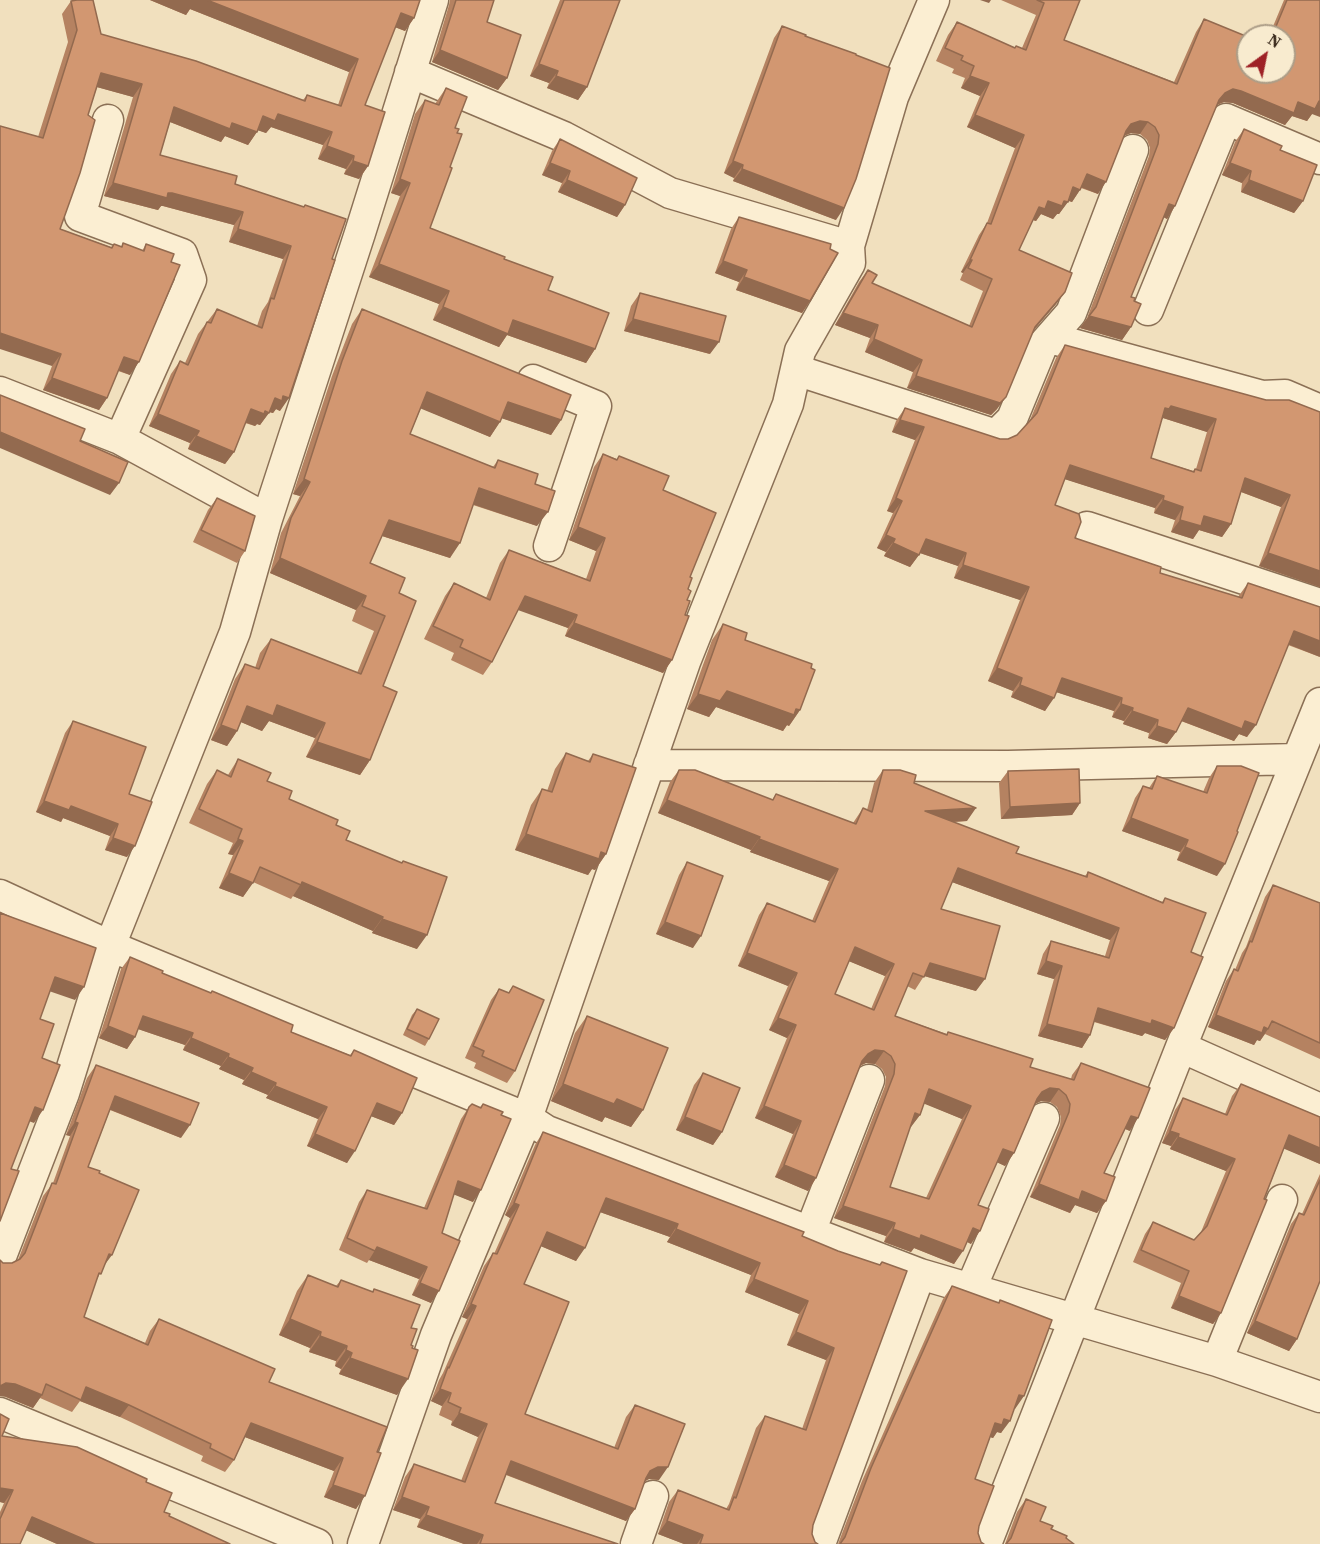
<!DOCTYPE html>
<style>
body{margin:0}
#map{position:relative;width:1320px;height:1544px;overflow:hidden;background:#f1e0be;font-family:"Source Serif 4",serif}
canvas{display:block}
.north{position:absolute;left:1236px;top:24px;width:60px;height:60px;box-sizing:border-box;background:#f8ebcf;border:2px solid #ac9d87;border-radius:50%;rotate:33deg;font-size:16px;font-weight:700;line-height:24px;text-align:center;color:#39291b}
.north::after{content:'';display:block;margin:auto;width:21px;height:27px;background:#9e2126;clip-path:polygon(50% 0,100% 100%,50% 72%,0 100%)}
</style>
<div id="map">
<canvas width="1320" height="1544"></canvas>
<div class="north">N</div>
</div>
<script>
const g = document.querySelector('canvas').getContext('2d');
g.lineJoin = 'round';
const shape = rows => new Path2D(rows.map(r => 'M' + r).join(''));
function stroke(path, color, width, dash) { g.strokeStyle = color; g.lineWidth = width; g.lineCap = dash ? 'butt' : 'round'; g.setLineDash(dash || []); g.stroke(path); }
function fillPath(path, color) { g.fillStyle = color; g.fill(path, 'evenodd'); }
const minor = shape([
 [410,72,564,137,670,193,849,246],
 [108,120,80,216,182,254,191,280,120,439],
 [1148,310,1226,119,1320,159],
 [1050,338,1262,396,1285,395,1320,410],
 [796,370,996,435,1012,419,1042,346,1071,313,1133,150],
 [533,380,596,406,549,546],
 [0,392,120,439,267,519],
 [1087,527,1320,604],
 [649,765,1008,766,1297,759],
 [0,895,110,946,527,1118,547,1131,920,1274,1217,1361,1320,1397],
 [1181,1047,1320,1109],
 [810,1232,869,1080],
 [0,1259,64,1093,110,946,235,632,267,519,360,233,433,0],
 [971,1288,1044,1118],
 [1217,1361,1282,1200],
 [0,1413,317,1544],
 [363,1544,436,1335,527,1118,685,662,788,404,800,351,850,263,849,246,893,97,934,0],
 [636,1544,653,1496],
 [820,1544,920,1274],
 [986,1544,1181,1047,1320,703]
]);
stroke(minor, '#8b7056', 33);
stroke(minor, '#fbeed2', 30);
fillPath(shape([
 [150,0,420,0,414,18,405,31,395,27,365,105,368,166,359,179,344,174,346,169,318,159,323,145,271,127,266,133,258,130,248,145,225,136,221,142,170,122,160,155,235,184,304,207,305,205,280,411,276,409,273,413,269,412,260,425,257,424,255,426,245,423,234,452,225,464,188,449,190,443,149,426,171,374,180,361,185,363,198,334,217,309,257,326,262,311,268,302,283,259,229,242,234,225,163,206,161,206,158,210,104,196,133,97,97,87,88,115,60,229,111,247,114,244,121,247,123,243,142,251,146,244,130,375,118,371,107,398,99,410,43,390,52,366,38,137,68,42,62,14,71,1,101,34,303,100,307,95,338,105,349,72,190,9,186,15],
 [450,0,494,0,487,22,507,78,498,90,432,62,449,5],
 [560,0,620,0,587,87,578,100,547,88,549,83,530,76],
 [1001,0,1080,0,1064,40,1174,82,1196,32,1204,19,1248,72,1284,36,1269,36,1284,0,1320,0,1312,114,1307,121,1292,116,1285,125,1233,103,1224,102,1217,105,1175,206,1167,219,1164,217,1131,297,1134,301,1131,327,1122,340,1080,328,1087,318,1149,156,1150,148,1147,140,1140,134,1131,133,1124,136,1098,194,1081,188,1072,202,1068,201,1059,214,1057,214,1053,219,1041,214,1036,221,1033,220,1019,250,1065,292,1056,304,1033,331,997,409,991,415,907,388,913,372,865,352,870,338,835,325,859,282,868,270,872,283,969,326,983,291,960,280,963,273,961,272,979,235,987,223,1015,148,967,127,980,96,961,88,965,78,952,73,954,69,936,61,948,35,957,22,1015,48,1022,48,1036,15],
 [782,26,805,36,836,220,733,181,734,178,724,173,774,38],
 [446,88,455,128,457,133,450,167,430,228,504,259,548,290,595,349,586,363,507,335,499,347,433,320,439,304,369,277,400,196,391,193,415,114,425,100,435,104],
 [1244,129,1303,201,1294,213,1241,192,1242,183,1222,175,1235,142],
 [560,139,625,205,617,217,558,192,562,183,542,175,552,151],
 [739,217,810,301,802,313,736,290,739,282,715,273,731,229],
 [640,293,710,354,624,331,631,306],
 [362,309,561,420,551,435,502,418,490,437,421,408,410,434,493,467,498,460,535,484,537,526,473,505,450,558,382,536,370,563,399,593,370,760,360,775,306,757,315,738,269,721,262,731,241,722,237,731,227,746,211,740,235,679,245,664,255,668,260,653,271,639,357,673,374,631,352,621,356,610,270,573,281,533,300,496,293,494,332,376,352,324],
 [1065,345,1266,400,1320,412,1320,587,1259,566,1281,507,1241,492,1231,524,1222,537,1199,530,1193,539,1171,532,1175,520,1154,513,1155,508,1065,479,1055,505,1075,538,1160,573,1238,597,1248,583,1320,657,1288,645,1247,737,1239,734,1234,741,1181,721,1176,732,1167,744,1148,738,1149,733,1123,724,1124,721,1112,717,1114,711,1056,692,1045,711,1011,697,1013,691,988,681,1020,600,954,578,958,566,920,553,910,567,884,556,886,552,877,548,893,513,887,511,915,440,892,432,896,421,905,408,1000,439,1008,439,1017,435,1030,420,1056,358],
 [1163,418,1207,432,1196,469,1195,469,1193,471,1151,458,1161,421],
 [603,454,617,459,619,456,663,490,690,577,685,615,672,660,663,673,565,636,568,628,518,609,492,662,483,675,451,660,454,653,424,639,445,596,454,583,486,598,500,563,509,550,586,579,596,551,569,540,594,467],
 [217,498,245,551,237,563,193,542,208,510],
 [723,624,745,640,800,710,789,726,787,725,783,731,716,707,709,717,687,709,712,640],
 [73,721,129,794,127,857,105,850,110,836,63,818,61,822,36,812,65,733],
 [566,753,588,761,593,754,606,854,595,870,592,869,588,875,515,850,531,805,542,789,547,791,555,769],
 [238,759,289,799,336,825,346,840,401,863,403,861,417,949,372,933,373,931,293,896,291,899,253,882,243,897,219,888,233,855,228,854,233,843,189,823,207,784,217,770,228,775],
 [1217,766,1217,876,1177,860,1180,852,1122,831,1135,798,1143,786,1149,788,1157,776,1203,792,1209,778],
 [679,770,772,800,776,794,853,823,863,808,867,810,874,783,883,770,914,783,967,821,953,822,1016,853,1085,876,1088,872,1162,902,1165,898,1191,952,1174,1028,1165,1040,1145,1033,1142,1036,1094,1022,1090,1035,1082,1048,1038,1036,1054,979,1037,974,1043,954,1051,941,1105,956,1110,940,952,882,941,909,976,991,924,976,915,990,907,986,895,1016,947,1034,948,1032,1030,1067,1071,1079,1072,1075,1081,1063,1130,1131,1125,1129,1104,1173,1106,1201,1097,1213,1075,1205,1070,1213,1030,1197,1060,1125,1061,1117,1057,1107,1050,1102,1041,1101,1035,1104,1014,1153,1005,1166,997,1162,978,1205,971,1244,967,1242,954,1264,914,1248,911,1252,884,1242,886,1236,834,1218,885,1086,886,1077,882,1069,875,1064,866,1063,860,1066,816,1178,808,1191,775,1177,793,1134,755,1118,787,1038,769,1030,788,986,738,966,759,915,767,903,812,921,829,881,750,852,751,850,658,813,670,782],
 [849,961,885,976,871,1009,835,994],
 [924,1103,962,1119,926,1198,890,1187,910,1127,920,1115],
 [1008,771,1080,803,1072,815,1001,819,999,783],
 [687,862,693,948,656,934,679,875],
 [1273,885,1320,903,1320,1059,1265,1034,1260,1041,1257,1040,1254,1045,1208,1027,1226,981,1234,969,1235,970,1242,953,1246,947,1265,897],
 [130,957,162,973,291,1032,350,1055,354,1050,402,1113,394,1125,371,1116,347,1163,307,1146,318,1119,266,1098,268,1095,242,1084,244,1080,219,1069,221,1066,183,1050,185,1045,138,1029,135,1037,127,1049,99,1038,121,969],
 [513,986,515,1071,507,1083,474,1068,476,1063,465,1058,491,1000,499,989,508,993],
 [417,1009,429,1039,425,1046,403,1035,412,1015],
 [587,1016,643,1110,631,1127,605,1117,602,1122,551,1101,575,1033],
 [96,1065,181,1138,110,1110,88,1167,99,1173,104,1266,96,1281,84,1317,145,1343,150,1331,159,1319,269,1382,387,1427,356,1509,324,1497,334,1471,245,1437,234,1460,225,1472,201,1461,203,1456,120,1417,80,1401,72,1412,40,1398,33,1408,6,1397,3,1263,12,1263,18,1260,43,1196,53,1183,70,1136,66,1135,87,1078],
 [703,1073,722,1132,713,1145,676,1130,694,1085],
 [1241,1084,1320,1117,1320,1164,1284,1148,1221,1313,1213,1324,1171,1308,1181,1283,1133,1262,1145,1234,1153,1222,1194,1240,1201,1232,1226,1171,1170,1149,1171,1146,1162,1143,1175,1110,1183,1098,1225,1114,1232,1096],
 [483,1104,473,1202,454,1194,442,1233,431,1303,412,1295,419,1279,369,1260,367,1263,339,1250,359,1202,367,1190,424,1208,461,1119,469,1107,480,1107],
 [543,1132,838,1251,879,1265,882,1262,813,1525,812,1534,815,1542,818,1544,684,1544,658,1534,669,1502,678,1490,726,1509,729,1504,756,1428,765,1416,802,1429,826,1360,787,1345,799,1314,745,1292,751,1275,667,1242,670,1237,600,1212,576,1261,541,1246,524,1284,525,1414,614,1448,626,1417,635,1405,659,1480,649,1479,644,1482,635,1509,626,1521,506,1475,495,1503,618,1544,464,1544,417,1527,420,1519,393,1510,405,1477,414,1464,461,1481,478,1437,451,1425,452,1421,439,1415,442,1406,431,1401,439,1380,443,1373,467,1319,462,1317,484,1266,493,1253,494,1254,510,1218,505,1215,535,1145],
 [1320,1174,1320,1281,1297,1339,1289,1351,1247,1333,1291,1224,1299,1213,1302,1214],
 [308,1275,336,1286,341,1280,373,1292,374,1289,411,1328,411,1345,397,1395,339,1374,341,1369,335,1366,336,1361,309,1352,310,1348,279,1335,297,1291],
 [952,1286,999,1303,1000,1300,1015,1409,1014,1409,1001,1433,997,1432,993,1438,990,1437,975,1479,979,1526,978,1533,981,1542,984,1544,838,1544,862,1481,943,1299],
 [0,1414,2,1436,57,1544,26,1530,0,1544,0,1512,4,1503,0,1502],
 [1026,1499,1040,1521,1074,1544,1005,1544,1017,1512]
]), '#b58261');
fillPath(shape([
 [150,0,207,0,358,59,349,72,190,9,186,15],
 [980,0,991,0,989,3],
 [401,13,414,18,405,31,392,26],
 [440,50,507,78,498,90,432,62],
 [539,64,558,71,549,83,530,76],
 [101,73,142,84,133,97,93,86],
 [556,76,587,87,578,100,547,88],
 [970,76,989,83,980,96,961,88],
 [1233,89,1298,102,1319,101,1320,101,1320,117,1312,114,1307,121,1292,116,1285,125,1233,103,1224,102,1216,105,1210,112,1225,93],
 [174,107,232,123,257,132,248,145,225,136,221,142,165,120],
 [278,114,332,132,323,145,271,127,266,133,254,129,263,116],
 [975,115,1024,135,1015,148,967,127],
 [1140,121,1148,122,1140,134,1131,133,1123,136,1131,124],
 [327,146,354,156,346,169,318,159],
 [353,161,368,166,359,179,344,174],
 [733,161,743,165,734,178,724,173],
 [550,163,570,171,562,183,542,175],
 [1230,163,1251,171,1242,183,1222,175],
 [742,169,844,208,836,220,733,181],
 [1087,174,1106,182,1098,194,1078,186],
 [400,179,410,183,400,196,391,193],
 [567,180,625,205,617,217,558,192],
 [1249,180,1303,201,1294,213,1241,192],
 [113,183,172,193,243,212,234,225,163,206,161,206,158,210,104,196],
 [1073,187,1080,190,1072,202,1065,199],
 [1048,201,1064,201,1068,202,1059,214,1057,214,1053,219,1041,214,1036,221,1030,219,1039,207],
 [1169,204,1175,206,1167,219,1161,216],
 [238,229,291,246,283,259,229,242],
 [970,260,972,260,963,273,961,272],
 [723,261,747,270,739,282,715,273],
 [379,264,449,291,439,304,369,277],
 [744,277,810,301,802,313,736,290],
 [1065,292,1056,304,1026,339,1035,327],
 [443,307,513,320,595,349,586,363,507,335,499,347,433,320],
 [843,313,878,325,870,338,835,325],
 [1089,316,1131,327,1122,340,1080,328],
 [633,319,719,342,710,354,624,331],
 [0,333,61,354,52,366,0,349],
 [874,339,922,360,913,372,865,352],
 [124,357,139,362,130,375,115,369],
 [916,376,1006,397,997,409,991,415,907,388],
 [52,378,107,398,99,410,43,390],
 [427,392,500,422,490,437,417,407],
 [283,396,289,398,280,411,276,409,273,413,266,411,275,398],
 [508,402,561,420,551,435,498,417],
 [1171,406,1216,419,1207,432,1163,418,1160,422,1165,408],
 [251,409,269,413,260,425,257,424,255,426,242,421],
 [158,414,199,431,190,443,149,426],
 [900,420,924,427,915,440,892,432],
 [0,432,119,483,110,495,0,448],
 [196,436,234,452,225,464,188,449],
 [1070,465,1164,496,1155,508,1061,478],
 [1245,478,1290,495,1281,507,1236,490],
 [304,479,310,482,300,496,293,494],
 [479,488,548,512,537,526,469,503],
 [896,498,902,501,893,513,887,511],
 [1163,500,1183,507,1175,520,1154,513],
 [1204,516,1231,524,1222,537,1199,530,1193,539,1171,532,1180,520],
 [389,520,460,543,450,558,379,535],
 [578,527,605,538,596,551,569,540],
 [886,535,895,539,886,552,877,548],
 [926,539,966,553,958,566,917,552],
 [893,543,919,555,910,567,884,556],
 [1268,553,1320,571,1320,587,1259,566],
 [280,558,366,596,356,610,270,573],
 [963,565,1029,587,1020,600,954,578],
 [525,596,577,615,568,628,515,609],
 [574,623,672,660,663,673,565,636],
 [1294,631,1320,641,1320,657,1285,643],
 [997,668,1022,678,1013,691,988,681],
 [1062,678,1122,698,1114,711,1053,691],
 [1020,685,1054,698,1045,711,1011,697],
 [727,691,796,709,800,710,789,726,787,725,783,731,716,707,709,717,687,709,698,694],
 [1121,704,1133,708,1124,721,1112,717],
 [277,705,325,723,315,738,269,721,262,731,236,720,247,706],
 [1188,708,1245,721,1256,725,1247,737,1239,734,1234,741,1179,720],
 [1132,711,1158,720,1149,733,1123,724],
 [221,725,237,731,227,746,211,740],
 [1157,726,1176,732,1167,744,1148,738],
 [317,742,370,760,360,775,306,757],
 [667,800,760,837,751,850,658,813],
 [44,801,71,806,118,824,110,836,63,818,61,822,36,812],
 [1080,803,1072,815,1001,819,1010,807],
 [976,808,967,821,917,824,925,811],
 [1131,818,1188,840,1180,852,1122,831],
 [526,834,601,852,606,854,595,870,592,869,588,875,515,850],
 [113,838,135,846,127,857,105,850],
 [238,839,243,841,233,855,228,854],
 [759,839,838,869,829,881,750,852],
 [1185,847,1225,864,1217,876,1177,860],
 [958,868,1119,928,1110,940,949,881],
 [229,873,253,883,243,897,219,888],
 [302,882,383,917,373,931,293,896],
 [382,919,427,935,417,949,372,933],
 [665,922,701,936,693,948,656,934],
 [855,947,894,964,885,976,846,960],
 [747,953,797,973,788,986,738,966],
 [1046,961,1062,966,1054,979,1037,974],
 [930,963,985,979,976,991,921,975],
 [55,977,84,987,75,1000,46,990],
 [1098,1008,1152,1020,1174,1028,1165,1040,1145,1033,1142,1036,1089,1020],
 [1216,1015,1264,1027,1268,1029,1260,1041,1257,1040,1254,1045,1208,1027],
 [143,1016,193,1033,185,1045,135,1028],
 [778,1018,796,1025,787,1038,769,1030],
 [1047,1024,1090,1035,1082,1048,1038,1036],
 [108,1026,135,1037,127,1049,99,1038],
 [191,1038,229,1054,221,1066,183,1050],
 [875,1050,884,1051,875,1064,866,1063,859,1066,853,1073,868,1054],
 [228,1057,253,1068,244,1080,219,1069],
 [251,1072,276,1083,268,1095,242,1084],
 [563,1084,617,1099,643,1110,631,1127,605,1117,602,1122,551,1101],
 [275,1086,327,1107,318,1119,266,1098],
 [1050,1088,1059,1089,1050,1102,1041,1101,1033,1105,1042,1092],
 [929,1089,971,1106,962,1119,920,1102],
 [115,1096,190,1125,181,1138,106,1108],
 [377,1103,402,1113,394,1125,368,1115],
 [764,1106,801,1121,793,1134,755,1118],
 [35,1107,43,1110,34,1123,26,1120],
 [915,1113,920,1115,911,1127,906,1125],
 [1131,1116,1138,1118,1130,1131,1123,1128],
 [685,1117,722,1132,713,1145,676,1130],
 [75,1122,78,1123,70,1136,66,1135],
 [1170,1131,1179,1134,1171,1146,1162,1143],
 [315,1134,355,1151,347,1163,307,1146],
 [1289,1135,1320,1148,1320,1164,1280,1147],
 [1178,1137,1235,1159,1226,1171,1170,1149],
 [1003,1149,1014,1153,1005,1166,994,1161],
 [784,1165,816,1178,808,1191,775,1177],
 [458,1181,481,1190,473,1202,450,1193],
 [1039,1184,1082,1191,1106,1201,1097,1213,1075,1205,1070,1213,1030,1197],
 [606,1198,678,1224,670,1237,597,1211],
 [514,1203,519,1205,510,1218,505,1215],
 [843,1206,895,1223,886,1236,834,1218],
 [973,1228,980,1231,971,1244,964,1240],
 [676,1229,760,1263,751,1275,667,1242],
 [893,1229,921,1235,963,1251,954,1264,914,1248,911,1252,884,1242],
 [547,1232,585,1248,576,1261,538,1245],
 [377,1247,427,1267,419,1279,369,1260],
 [109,1254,112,1255,103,1267],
 [754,1279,808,1301,799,1314,745,1292],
 [420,1283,439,1291,431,1303,412,1295],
 [1179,1296,1221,1313,1213,1324,1171,1308],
 [471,1304,476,1306,467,1319,462,1317],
 [290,1319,321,1332,310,1348,279,1335],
 [1255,1321,1297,1339,1289,1351,1247,1333],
 [796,1332,834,1348,826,1360,787,1345],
 [320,1336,347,1346,336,1361,309,1352],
 [346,1350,352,1353,341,1369,335,1366],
 [350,1358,408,1379,397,1395,339,1374],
 [6,1383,15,1384,42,1395,33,1408,6,1397,0,1396,0,1386],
 [86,1387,129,1405,120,1417,80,1401],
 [440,1389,451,1393,442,1406,431,1401],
 [1019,1395,1024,1396,1015,1409,1010,1407],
 [459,1413,487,1424,478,1437,451,1425],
 [1004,1419,1010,1421,1001,1433,997,1432,993,1438,987,1436,995,1423],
 [251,1423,343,1458,334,1471,242,1436],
 [511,1461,635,1509,626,1521,502,1473],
 [658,1467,668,1467,659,1480,649,1479,641,1483,650,1471],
 [333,1485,365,1496,356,1509,324,1497],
 [0,1488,13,1490,4,1503,0,1502],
 [402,1497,429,1507,420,1519,393,1510],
 [426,1515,483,1535,477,1544,464,1544,417,1527],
 [32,1517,95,1544,57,1544,23,1529],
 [667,1521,703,1535,697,1544,684,1544,658,1534]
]), '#936a4f');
const building = shape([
 [77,0,93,0,101,34,196,61,305,101,307,95,341,106,358,59,207,0,420,0,414,18,401,13,365,105,385,112,368,166,353,161,354,156,327,146,332,132,278,114,275,121,263,116,257,132,232,123,230,129,174,107,160,155,237,176,235,184,304,207,305,205,346,219,332,259,335,260,289,398,283,396,282,401,275,398,269,413,265,411,264,414,251,409,234,452,196,436,199,431,158,414,180,361,188,365,207,322,211,323,217,309,262,328,271,298,274,299,291,246,238,229,243,212,172,193,168,193,167,198,113,183,142,84,101,73,88,115,95,120,80,173,60,229,112,248,114,244,122,247,123,243,144,251,146,244,174,254,171,262,180,265,139,362,124,357,107,398,52,378,61,354,0,333,0,126,43,138,77,30,71,1,77,0],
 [456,0,494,0,487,22,521,35,507,78,440,50,456,0],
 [564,0,620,0,587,87,556,76,558,71,539,64,564,0],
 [1037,0,1080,0,1064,40,1177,84,1204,19,1248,37,1248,72,1284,72,1284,36,1272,36,1287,0,1320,0,1320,101,1319,101,1315,109,1298,102,1294,113,1241,91,1233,89,1225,93,1219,100,1175,206,1169,204,1131,297,1135,298,1134,301,1141,304,1131,327,1089,316,1096,307,1158,144,1159,135,1155,127,1148,122,1140,121,1131,124,1126,131,1106,182,1087,174,1080,190,1073,187,1068,202,1064,201,1062,206,1048,201,1045,209,1039,207,1019,250,1072,273,1065,292,1035,327,1006,397,1000,403,916,376,922,360,874,339,878,325,843,313,868,270,877,275,872,283,972,327,992,279,968,268,972,260,970,260,987,223,991,224,1024,135,975,115,989,83,970,76,974,66,961,60,963,56,945,48,957,22,1015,48,1016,46,1026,50,1044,3,1037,0],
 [782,26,806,35,805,36,856,54,856,55,890,68,856,179,844,208,742,169,743,165,733,161,782,26],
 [446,88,467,97,455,128,459,129,457,133,462,134,450,167,452,168,430,228,505,257,504,259,553,277,548,290,609,313,595,349,513,320,508,334,443,307,449,291,379,264,410,183,400,179,425,100,439,105,446,88],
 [1244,129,1282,146,1280,150,1317,165,1303,201,1249,180,1251,171,1230,163,1244,129],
 [560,139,637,178,625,205,567,180,570,171,550,163,560,139],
 [739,217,831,244,830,249,838,253,810,301,744,277,747,270,723,261,739,217],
 [640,293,726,316,719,342,633,319,640,293],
 [362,309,571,395,561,420,508,402,500,422,427,392,410,434,495,468,498,460,538,474,535,484,555,491,548,512,479,488,460,543,389,520,370,563,405,578,399,593,416,601,383,686,397,692,370,760,317,742,325,723,277,705,273,716,247,706,237,731,221,725,245,664,259,669,271,639,361,674,385,616,362,606,366,596,280,558,291,518,310,482,304,479,342,361,362,309],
 [1065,345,1266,400,1289,400,1320,412,1320,571,1268,553,1290,495,1245,478,1231,524,1204,516,1201,526,1180,520,1183,507,1163,500,1164,496,1070,465,1055,505,1079,514,1081,522,1075,538,1161,567,1160,573,1242,598,1248,583,1320,607,1320,641,1294,631,1256,725,1245,721,1242,729,1188,708,1176,732,1157,726,1158,720,1132,711,1133,708,1121,704,1122,698,1062,678,1054,698,1020,685,1022,678,997,668,1029,587,963,565,966,553,926,539,919,555,893,543,895,539,886,535,902,501,896,498,924,427,900,420,905,408,1000,439,1008,439,1017,435,1037,413,1065,345],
 [1171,406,1216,419,1201,471,1195,469,1194,472,1151,458,1165,408,1169,409,1171,406],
 [0,395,85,429,80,441,128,462,119,483,0,432,0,395],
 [603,454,617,460,619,456,669,476,663,490,716,513,690,577,692,578,688,589,691,591,687,600,690,601,685,615,689,616,672,660,574,623,577,615,525,596,492,662,460,647,463,640,433,626,454,583,490,600,509,550,590,581,605,538,578,527,603,454],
 [217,498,255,516,245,551,201,530,217,498],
 [723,624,747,633,745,640,812,664,811,668,815,670,800,710,796,709,794,715,727,691,720,701,698,694,723,624],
 [73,721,146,747,129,794,152,802,135,846,113,838,118,824,71,806,69,810,44,801,73,721],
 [566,753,590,762,593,754,636,768,606,854,601,852,599,859,526,834,542,789,552,792,566,753],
 [238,759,271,773,267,781,292,791,289,799,338,820,336,825,350,831,346,840,402,863,403,861,447,877,427,935,382,919,383,917,302,882,301,885,260,867,253,883,229,873,243,841,238,839,242,829,199,809,217,770,231,777,238,759],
 [1217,766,1241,766,1259,773,1237,831,1238,832,1225,864,1185,847,1188,840,1131,818,1143,786,1152,789,1157,776,1207,793,1217,766],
 [1079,769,1080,803,1010,807,1008,771,1079,769],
 [679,770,695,770,773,800,776,794,856,824,863,808,872,812,883,770,900,770,916,775,914,783,976,808,925,811,1019,847,1016,853,1087,877,1088,872,1163,903,1165,898,1206,913,1191,952,1203,957,1174,1028,1152,1020,1151,1024,1098,1008,1090,1035,1047,1024,1062,966,1046,961,1051,941,1109,958,1119,928,958,868,941,909,1000,926,985,979,930,963,924,977,913,973,895,1016,947,1035,948,1032,1033,1059,1030,1067,1074,1080,1081,1063,1150,1088,1138,1118,1131,1116,1104,1173,1115,1177,1106,1201,1082,1191,1079,1200,1039,1184,1069,1112,1070,1104,1066,1095,1059,1089,1050,1088,1042,1092,1037,1099,1014,1153,1003,1149,978,1205,989,1209,980,1231,973,1228,963,1251,921,1235,920,1239,893,1229,895,1223,843,1206,894,1074,895,1064,891,1056,884,1051,875,1050,868,1054,862,1061,816,1178,784,1165,801,1121,764,1106,796,1025,778,1018,797,973,747,953,767,903,815,922,838,869,759,839,760,837,667,800,679,770],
 [855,947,894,964,874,1010,835,994,855,947],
 [929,1089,971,1106,929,1199,890,1187,915,1113,920,1115,929,1089],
 [687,862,723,876,701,936,665,922,687,862],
 [1273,885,1320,903,1320,1043,1272,1021,1268,1029,1264,1027,1262,1033,1216,1015,1234,969,1238,971,1250,941,1252,942,1273,885],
 [0,913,96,948,84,987,55,977,40,1019,54,1024,42,1058,60,1065,43,1110,35,1107,11,1169,19,1171,0,1221,0,913],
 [130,957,163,971,162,973,211,993,212,991,293,1025,291,1032,351,1056,354,1050,417,1078,402,1113,377,1103,355,1151,315,1134,327,1107,275,1086,276,1083,251,1072,253,1068,228,1057,229,1054,191,1038,193,1033,143,1016,135,1037,108,1026,130,957],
 [513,986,544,1000,515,1071,482,1056,484,1051,473,1046,499,989,509,993,513,986],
 [417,1009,439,1019,429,1039,407,1029,417,1009],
 [587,1016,668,1048,643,1110,617,1099,614,1104,563,1084,587,1016],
 [96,1065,199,1103,190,1125,115,1096,88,1167,100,1171,99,1173,139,1190,112,1255,109,1254,101,1274,99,1273,84,1317,148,1345,159,1319,275,1369,269,1382,387,1427,377,1452,381,1453,365,1496,333,1485,343,1458,251,1423,234,1460,210,1448,211,1444,129,1405,86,1387,81,1400,46,1384,42,1395,15,1384,6,1383,0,1386,0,1260,3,1263,12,1263,20,1259,25,1253,52,1183,56,1184,78,1123,75,1122,96,1065],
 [703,1073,740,1088,722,1132,685,1117,703,1073],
 [1241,1084,1320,1117,1320,1148,1289,1135,1264,1199,1267,1200,1221,1313,1179,1296,1189,1271,1141,1250,1153,1222,1194,1240,1207,1226,1235,1159,1178,1137,1179,1134,1170,1131,1183,1098,1227,1115,1241,1084],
 [472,1104,481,1108,483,1104,503,1112,501,1115,511,1119,481,1190,458,1181,442,1233,460,1241,439,1291,420,1283,427,1267,377,1247,375,1251,347,1238,367,1190,427,1209,469,1107,472,1104],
 [543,1132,804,1232,802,1236,838,1251,880,1265,882,1262,907,1271,813,1525,812,1534,815,1542,818,1544,700,1544,703,1535,667,1521,678,1490,729,1510,734,1497,736,1498,765,1416,806,1430,834,1348,796,1332,808,1301,754,1279,760,1263,676,1229,678,1224,606,1198,585,1248,547,1232,524,1284,569,1302,525,1414,618,1449,635,1405,685,1424,668,1467,658,1467,650,1471,646,1478,635,1509,511,1461,495,1503,618,1544,480,1544,483,1535,426,1515,429,1507,402,1497,414,1464,465,1482,487,1424,459,1413,461,1408,448,1402,451,1393,440,1389,448,1367,449,1368,476,1306,471,1304,493,1253,497,1254,519,1205,514,1203,543,1132],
 [1320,1180,1320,1281,1297,1339,1255,1321,1299,1213,1304,1215,1320,1180],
 [308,1275,338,1287,341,1280,373,1292,374,1289,420,1305,411,1328,417,1329,411,1345,413,1346,412,1348,418,1350,408,1379,350,1358,352,1353,346,1350,347,1346,320,1336,321,1332,290,1319,308,1275],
 [952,1286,999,1303,1000,1300,1052,1320,1024,1396,1019,1395,1010,1421,1004,1419,1002,1425,995,1423,975,1479,994,1486,979,1526,978,1533,981,1542,984,1544,840,1544,845,1537,871,1468,952,1286],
 [0,1414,9,1419,2,1436,77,1447,147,1479,146,1482,172,1493,164,1512,170,1514,169,1516,230,1544,95,1544,32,1517,20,1544,0,1544,0,1519,13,1490,0,1488,0,1414],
 [1026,1499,1046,1507,1040,1521,1053,1526,1051,1529,1067,1536,1066,1538,1074,1544,1006,1544,1011,1538,1026,1499]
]);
fillPath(building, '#d29771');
stroke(building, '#936a4f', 1.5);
</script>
